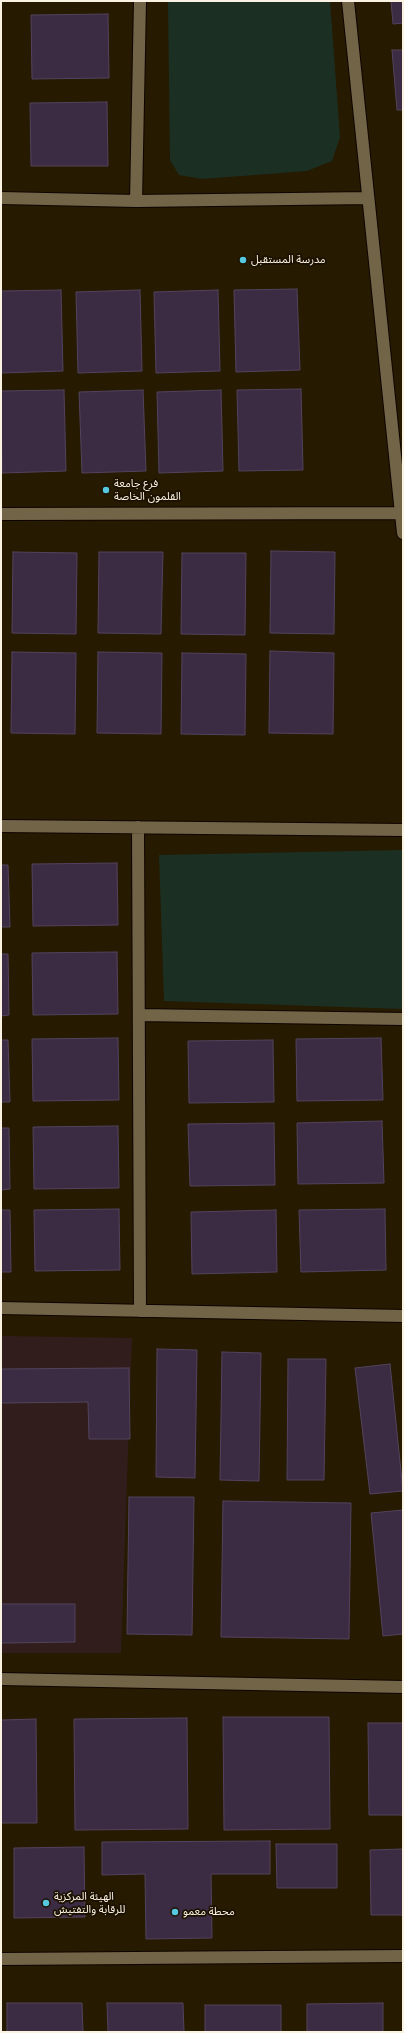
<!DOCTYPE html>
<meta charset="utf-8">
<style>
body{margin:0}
#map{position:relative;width:404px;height:2033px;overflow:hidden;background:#261a00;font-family:Figtree,sans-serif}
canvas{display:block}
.frame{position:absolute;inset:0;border:2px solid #faf2e2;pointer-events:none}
</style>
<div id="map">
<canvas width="404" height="2033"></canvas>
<div class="frame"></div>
</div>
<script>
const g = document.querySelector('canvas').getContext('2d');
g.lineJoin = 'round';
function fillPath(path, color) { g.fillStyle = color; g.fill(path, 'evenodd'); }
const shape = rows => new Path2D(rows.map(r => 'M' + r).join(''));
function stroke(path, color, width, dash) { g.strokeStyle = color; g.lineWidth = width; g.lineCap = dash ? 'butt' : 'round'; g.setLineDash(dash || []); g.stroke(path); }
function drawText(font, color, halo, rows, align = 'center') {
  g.font = font + ' Figtree,"Noto Sans Arabic",sans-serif'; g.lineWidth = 3.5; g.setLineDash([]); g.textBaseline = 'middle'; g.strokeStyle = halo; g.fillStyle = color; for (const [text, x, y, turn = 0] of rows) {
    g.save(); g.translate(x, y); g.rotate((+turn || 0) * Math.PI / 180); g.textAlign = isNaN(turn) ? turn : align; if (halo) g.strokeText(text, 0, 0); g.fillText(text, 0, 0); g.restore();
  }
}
fillPath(shape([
 [1,1336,132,1338,121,1653,1,1653]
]), '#311e1c');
fillPath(shape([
 [168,1,330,1,340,137,332,161,307,171,202,179,179,175,170,160],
 [403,850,403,1009,164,1001,159,855]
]), '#1b3023');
const building = shape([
 [391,1,403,1,403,23,393,24,391,1],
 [108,14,109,78,32,79,31,15,108,14],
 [392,50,403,50,403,110,397,110,392,50],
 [107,102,108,166,31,166,30,103,107,102],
 [297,289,300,370,236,372,234,290,297,289],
 [61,290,63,371,1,373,1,291,61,290],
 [140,290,142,371,78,373,76,292,140,290],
 [218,290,220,371,156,373,154,292,218,290],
 [301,389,303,470,239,471,237,390,301,389],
 [64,390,66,471,2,473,1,391,64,390],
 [143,390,146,471,82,473,79,392,143,390],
 [221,390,223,471,159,473,157,392,221,390],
 [271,551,335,552,334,634,270,633,271,551],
 [13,552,77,553,76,634,12,633,13,552],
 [99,552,163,552,161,634,98,633,99,552],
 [182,553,246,553,245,635,181,634,182,553],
 [270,651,334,653,333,734,269,733,270,651],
 [12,652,76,653,75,734,11,733,12,652],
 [98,652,162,653,161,734,97,733,98,652],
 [182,653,246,654,245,735,181,734,182,653],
 [117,863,118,925,33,926,32,864,117,863],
 [1,865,8,865,10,927,1,927,1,865],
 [117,952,118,1014,33,1015,32,953,117,952],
 [1,954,8,954,9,1015,1,1016,1,954],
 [118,1038,119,1100,33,1101,32,1039,118,1038],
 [381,1038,383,1100,297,1101,296,1039,381,1038],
 [1,1040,8,1040,10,1102,1,1102,1,1040],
 [273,1040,274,1102,189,1103,188,1041,273,1040],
 [382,1121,384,1183,298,1184,297,1123,382,1121],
 [274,1123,275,1185,190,1186,188,1124,274,1123],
 [118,1126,119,1188,34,1189,33,1127,118,1126],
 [1,1128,9,1128,10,1189,1,1190,1,1128],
 [119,1209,120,1270,35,1271,34,1210,119,1209],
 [385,1209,386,1270,301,1272,299,1210,385,1209],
 [1,1210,10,1210,11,1272,1,1272,1,1210],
 [276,1210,277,1272,192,1274,191,1212,276,1210],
 [157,1349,197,1350,195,1478,156,1477,157,1349],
 [222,1352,261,1353,259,1481,220,1480,222,1352],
 [288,1359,326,1359,324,1480,287,1480,288,1359],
 [390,1364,403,1491,370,1494,355,1368,390,1364],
 [129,1368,130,1439,89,1439,88,1402,1,1403,1,1369,129,1368],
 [129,1497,194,1497,192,1635,127,1634,129,1497],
 [223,1501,351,1503,349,1639,221,1637,223,1501],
 [403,1510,403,1634,383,1636,371,1513,403,1510],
 [1,1604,75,1604,75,1642,1,1643,1,1604],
 [223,1717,329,1717,330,1829,224,1830,223,1717],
 [187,1718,188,1829,75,1830,74,1719,187,1718],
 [36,1719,37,1823,1,1823,1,1720,36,1719],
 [368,1723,403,1723,403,1815,369,1815,368,1723],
 [270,1841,270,1874,211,1874,212,1938,146,1939,145,1874,102,1875,102,1842,270,1841],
 [276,1844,337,1844,337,1888,277,1888,276,1844],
 [84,1847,85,1917,14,1918,14,1848,84,1847],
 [403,1849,403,1915,371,1915,370,1850,403,1849],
 [7,2003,82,2003,83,2032,7,2032,7,2003],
 [107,2003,183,2003,184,2032,108,2032,107,2003],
 [383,2003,383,2032,307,2032,307,2004,383,2003],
 [205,2005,281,2005,281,2032,205,2032,205,2005]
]);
fillPath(building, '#3b2c43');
stroke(building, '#53435d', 1);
const street = shape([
 [348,1,403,533],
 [1,198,136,201,368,198],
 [136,201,140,1],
 [1,514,403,513],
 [1,826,403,830],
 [138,827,140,1311],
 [139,1015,403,1019],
 [1,1308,403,1316],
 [1,1679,403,1687],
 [1,1959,403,1956]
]);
stroke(street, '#0f0500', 14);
stroke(street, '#726447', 12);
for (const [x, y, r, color] of [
 [243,260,4,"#56c9e0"],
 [106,490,4,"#56c9e0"],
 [46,1903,4,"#56c9e0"],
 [175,1912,4,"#56c9e0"]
]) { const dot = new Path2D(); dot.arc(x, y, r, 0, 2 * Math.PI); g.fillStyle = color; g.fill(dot); stroke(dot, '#1c1100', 1.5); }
drawText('11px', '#faf2e2', '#1c1100', [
 ["مدرسة المستقبل",251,260],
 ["فرع جامعة",114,484],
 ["القلمون الخاصة",114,497],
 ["الهيئة المركزية",54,1897],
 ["للرقابة والتفتيش",54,1910],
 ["محطة معمو",183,1912]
], 'left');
</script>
